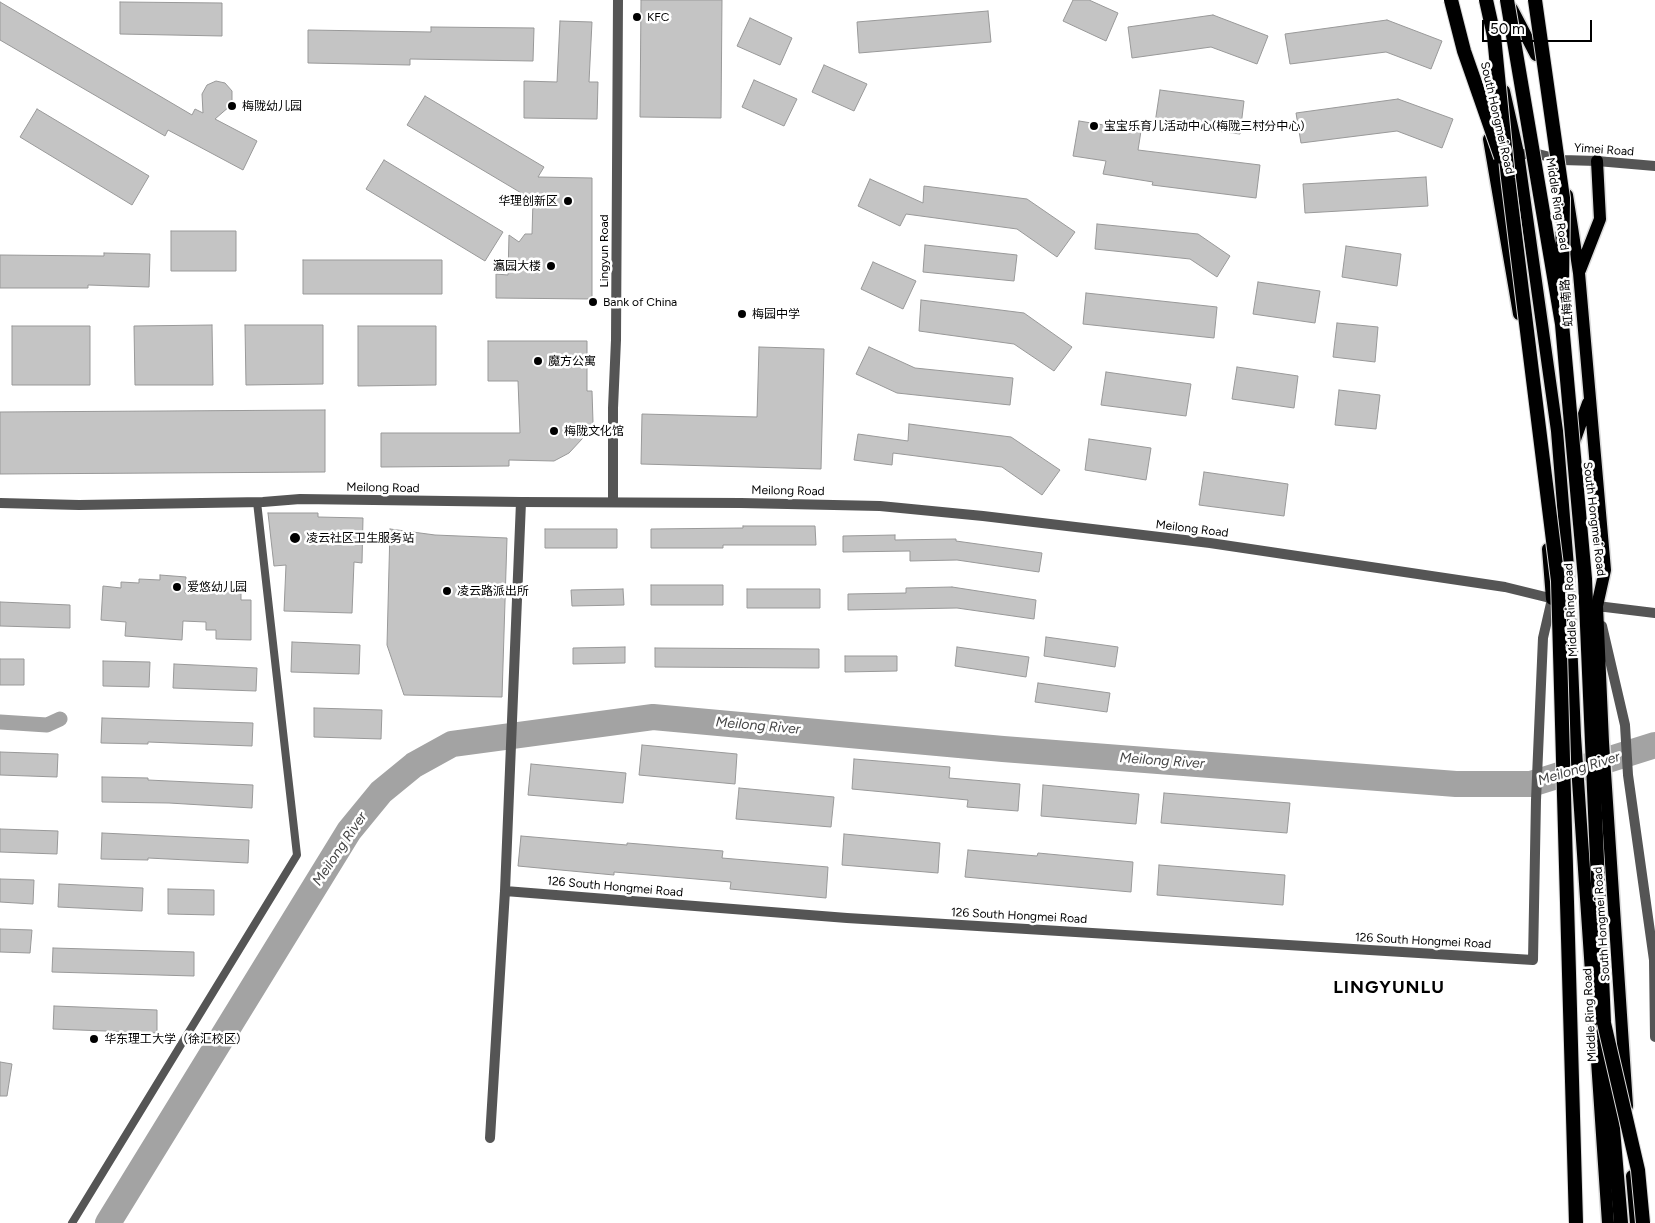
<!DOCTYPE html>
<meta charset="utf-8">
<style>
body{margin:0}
#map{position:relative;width:1655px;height:1223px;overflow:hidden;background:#fff;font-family:Figtree,sans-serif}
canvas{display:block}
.scale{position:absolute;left:1482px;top:20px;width:110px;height:22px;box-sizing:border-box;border:2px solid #000;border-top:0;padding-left:6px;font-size:15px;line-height:18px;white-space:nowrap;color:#000;-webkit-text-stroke:4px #fff;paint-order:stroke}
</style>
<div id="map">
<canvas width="1655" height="1223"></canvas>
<div class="scale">50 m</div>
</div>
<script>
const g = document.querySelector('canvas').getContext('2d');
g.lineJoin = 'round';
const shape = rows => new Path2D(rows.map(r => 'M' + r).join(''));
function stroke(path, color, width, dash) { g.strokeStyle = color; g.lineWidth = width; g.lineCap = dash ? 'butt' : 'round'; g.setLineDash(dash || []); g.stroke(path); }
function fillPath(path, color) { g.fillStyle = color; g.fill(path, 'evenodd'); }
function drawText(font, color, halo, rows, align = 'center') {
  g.font = font + ' Figtree,"Noto Sans SC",sans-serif'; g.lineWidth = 5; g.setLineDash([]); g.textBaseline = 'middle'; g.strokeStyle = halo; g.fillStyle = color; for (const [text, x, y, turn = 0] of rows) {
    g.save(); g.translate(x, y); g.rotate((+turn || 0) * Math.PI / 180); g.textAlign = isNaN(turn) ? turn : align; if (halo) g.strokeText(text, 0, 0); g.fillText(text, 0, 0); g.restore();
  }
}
stroke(shape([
 [0,722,47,725,60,719]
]), '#a3a3a3', 15);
stroke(shape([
 [108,1223,349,831,381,792,414,765,452,744,653,717,1003,749,1456,784,1531,784,1655,745]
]), '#a3a3a3', 26);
const building = shape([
 [641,0,722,0,721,118,640,117,641,0],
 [1073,0,1089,0,1118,13,1106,41,1063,21,1073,0],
 [0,2,192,115,195,109,203,113,202,94,207,85,216,81,225,83,232,91,232,101,230,106,215,119,257,141,243,170,168,130,165,136,0,40,0,2],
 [120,2,222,3,222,36,120,34,120,2],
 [988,11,991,42,859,53,857,22,988,11],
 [1213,15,1268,36,1257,64,1211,47,1132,58,1128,27,1213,15],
 [750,18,792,38,780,65,737,46,750,18],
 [1387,20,1442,41,1431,69,1386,52,1290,64,1285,34,1387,20],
 [560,21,592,22,589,82,598,82,597,119,524,118,524,81,557,82,560,21],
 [431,27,534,28,533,61,410,59,410,65,308,63,308,30,431,32,431,27],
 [824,65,867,84,854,111,812,92,824,65],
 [754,80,797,99,784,126,742,107,754,80],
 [1160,90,1244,101,1240,134,1155,123,1160,90],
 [425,96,544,167,538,177,592,178,592,299,496,298,496,274,508,275,509,235,519,242,525,234,532,234,533,200,407,125,425,96],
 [1398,99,1453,119,1442,148,1397,131,1301,143,1296,113,1398,99],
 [37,109,149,176,132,205,20,137,37,109],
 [1079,121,1141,131,1138,150,1260,165,1256,198,1152,185,1153,182,1103,174,1106,161,1073,156,1079,121],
 [384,160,503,232,485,261,366,189,384,160],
 [1426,177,1428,206,1305,213,1303,184,1426,177],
 [870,179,923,203,924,186,1027,199,1075,232,1057,257,1017,229,906,214,900,226,858,206,870,179],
 [1097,224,1198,234,1230,256,1217,277,1190,259,1095,249,1097,224],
 [171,231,236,231,236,271,171,271,171,231],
 [925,245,1017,255,1014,281,923,272,925,245],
 [1346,246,1401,254,1397,286,1342,277,1346,246],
 [104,253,150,254,149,287,88,285,88,288,0,288,0,255,104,256,104,253],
 [303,260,442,260,442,294,303,294,303,260],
 [873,262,916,281,903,309,861,289,873,262],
 [1258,282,1320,291,1315,323,1253,314,1258,282],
 [1086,293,1217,307,1214,338,1083,324,1086,293],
 [921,300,1024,313,1072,347,1054,371,1014,344,919,331,921,300],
 [1337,323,1378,327,1375,362,1333,357,1337,323],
 [212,325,213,385,135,385,134,326,212,325],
 [245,325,323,325,323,384,246,385,245,325],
 [12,326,90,326,90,385,12,385,12,326],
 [358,326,436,326,436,385,358,386,358,326],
 [488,341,587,341,587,391,592,391,593,422,582,439,569,453,554,461,509,460,509,466,381,467,381,433,520,433,518,381,488,381,488,341],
 [759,347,824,349,821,469,641,464,642,414,757,417,759,347],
 [869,347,915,368,1013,378,1010,405,897,393,856,374,869,347],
 [1237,367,1298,376,1294,408,1232,399,1237,367],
 [1106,372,1191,384,1186,416,1101,405,1106,372],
 [1339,390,1380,395,1376,429,1335,425,1339,390],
 [325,410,325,472,0,474,0,412,325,410],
 [909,424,1011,437,1060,470,1042,495,1002,467,893,453,892,465,854,460,858,434,908,441,909,424],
 [1089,439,1151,448,1146,480,1085,470,1089,439],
 [1204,472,1288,484,1284,516,1199,505,1204,472],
 [268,513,318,513,318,517,363,518,362,563,354,562,352,613,284,611,286,565,274,566,268,513],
 [743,526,815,526,816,545,723,545,723,548,651,548,651,529,743,528,743,526],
 [390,529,435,535,507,538,502,697,404,695,387,645,390,529],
 [545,529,617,529,617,548,545,548,545,529],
 [895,535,895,540,956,539,956,541,1042,553,1039,572,957,560,910,561,910,551,843,552,843,536,895,535],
 [160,575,186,577,185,593,211,593,211,582,241,583,241,600,251,600,251,640,216,639,216,630,206,630,206,622,183,621,182,640,125,636,126,622,101,620,103,586,121,588,121,582,139,583,139,579,160,580,160,575],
 [651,585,723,585,723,605,651,605,651,585],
 [952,587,1036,600,1034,619,957,608,848,610,848,594,906,593,906,588,952,587],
 [623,589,624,605,572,606,571,590,623,589],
 [747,589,820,589,820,608,747,608,747,589],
 [0,602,70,605,70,628,0,626,0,602],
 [1046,637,1118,647,1115,667,1044,656,1046,637],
 [292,642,360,645,359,674,291,672,292,642],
 [625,647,625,663,573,664,573,648,625,647],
 [957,647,1029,657,1026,677,955,666,957,647],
 [655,648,819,649,819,668,655,667,655,648],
 [845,656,897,656,897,671,845,672,845,656],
 [0,659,24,659,24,685,0,685,0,659],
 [103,661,150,662,149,687,103,686,103,661],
 [174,664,257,668,256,691,173,688,174,664],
 [1038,683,1110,693,1107,712,1035,702,1038,683],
 [314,708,382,710,381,739,314,737,314,708],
 [102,718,253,723,252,746,148,742,148,744,101,743,102,718],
 [642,745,737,754,735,784,639,775,642,745],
 [0,752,58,754,57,777,0,775,0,752],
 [854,759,950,767,949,778,1020,784,1018,811,967,807,968,800,852,789,854,759],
 [531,764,626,773,623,803,528,795,531,764],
 [102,777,148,778,148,780,253,785,252,808,169,803,102,802,102,777],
 [1043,785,1139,794,1136,824,1041,816,1043,785],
 [739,788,834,797,831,827,736,819,739,788],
 [1164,793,1290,803,1287,833,1161,823,1164,793],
 [0,829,58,831,57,854,0,852,0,829],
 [102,833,249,840,248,863,148,858,148,860,101,859,102,833],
 [844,834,940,843,938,873,842,865,844,834],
 [521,836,627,845,627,843,723,851,722,858,828,867,826,898,730,889,731,882,614,872,614,875,518,866,521,836],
 [968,850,1037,856,1038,853,1133,862,1131,892,965,877,968,850],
 [1159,865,1285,875,1283,905,1157,895,1159,865],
 [0,879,34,880,33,904,0,902,0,879],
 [59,884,143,888,142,911,58,907,59,884],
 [168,889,214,890,214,915,168,914,168,889],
 [0,929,32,930,30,953,0,952,0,929],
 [53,948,194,952,194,976,52,972,53,948],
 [54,1006,157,1010,157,1033,53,1029,54,1006],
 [0,1062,12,1064,7,1096,0,1096,0,1062]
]);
fillPath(building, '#c4c4c4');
stroke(building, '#999', 1);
const primary = shape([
 [1512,9,1536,55],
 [1504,91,1518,153,1557,431,1568,567,1575,736,1608,1223],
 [1489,139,1519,314],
 [1567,195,1579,273,1605,570,1597,606,1603,742,1627,1106],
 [1580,270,1600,219,1597,161],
 [1573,445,1588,403],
 [1548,549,1552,599],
 [1632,1176,1636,1223]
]);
const trunk = shape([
 [1585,579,1604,1023,1621,1223]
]);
stroke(primary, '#dbdbdb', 15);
stroke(trunk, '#dbdbdb', 16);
stroke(shape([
 [72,1223,297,855,257,502]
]), '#555', 8);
stroke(shape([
 [613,502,613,408,616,340,618,0],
 [1598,612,1597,606,1655,613],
 [1602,626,1625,725,1628,775,1654,960,1655,1037],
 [505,891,847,918,1533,960,1536,800,1543,638,1552,599],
 [490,1138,505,891,521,502]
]), '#555', 10);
stroke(shape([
 [1512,154,1538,154,1562,160,1597,161,1655,166],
 [0,503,79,505,263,502,300,499,521,502,741,503,880,506,983,516,1210,543,1505,587,1558,600]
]), '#555', 10);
stroke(primary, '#000', 12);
stroke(trunk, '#000', 14);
const trunkBridge = shape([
 [1451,0,1464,51,1501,157],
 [1486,0,1494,36,1508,178,1558,581,1576,1223],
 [1507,0,1562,324,1585,579],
 [1535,0,1563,198,1562,286],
 [1604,1023,1638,1170,1643,1223]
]);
stroke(trunkBridge, '#dbdbdb', 16, []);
stroke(trunkBridge, '#000', 14);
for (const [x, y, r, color] of [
 [637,17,5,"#000"],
 [232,106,5,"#000"],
 [1094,126,5,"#000"],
 [568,201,5,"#000"],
 [551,266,5,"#000"],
 [593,302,5,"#000"],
 [742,314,5,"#000"],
 [538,361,5,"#000"],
 [554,431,5,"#000"],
 [295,538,6,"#000"],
 [177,587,5,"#000"],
 [447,591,5,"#000"],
 [94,1039,5,"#000"]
]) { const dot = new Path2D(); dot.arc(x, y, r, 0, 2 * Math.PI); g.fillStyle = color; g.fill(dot); stroke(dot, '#fff', 2); }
drawText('12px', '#000', '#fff', [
 ["KFC",647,17],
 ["梅陇幼儿园",242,106],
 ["宝宝乐育儿活动中心(梅陇三村分中心)",1104,126],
 ["华理创新区",558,201,"right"],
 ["瀛园大楼",541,266,"right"],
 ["Bank of China",603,302],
 ["梅园中学",752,314],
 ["魔方公寓",548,361],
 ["梅陇文化馆",564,431],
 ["凌云社区卫生服务站",306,538],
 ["爱悠幼儿园",187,587],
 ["凌云路派出所",457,591],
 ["华东理工大学（徐汇校区）",104,1039]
], 'left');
drawText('12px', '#000', '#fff', [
 ["South Hongmei Road",1497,118,77],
 ["Yimei Road",1604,150,4],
 ["Middle Ring Road",1557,204,81],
 ["Lingyun Road",604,251,-90],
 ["虹梅南路",1567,303,-95],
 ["Meilong Road",383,488,1],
 ["Meilong Road",788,491,1],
 ["South Hongmei Road",1594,519,83],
 ["Meilong Road",1192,529,7],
 ["Middle Ring Road",1571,610,-93],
 ["126 South Hongmei Road",615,887,5],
 ["126 South Hongmei Road",1019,916,3],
 ["South Hongmei Road",1602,924,-94],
 ["126 South Hongmei Road",1423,941,3],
 ["Middle Ring Road",1590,1015,-93]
]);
drawText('italic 14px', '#444', '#fff', [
 ["Meilong River",758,726,5],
 ["Meilong River",1162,761,4],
 ["Meilong River",1579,769,-17],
 ["Meilong River",340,849,-56]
]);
g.letterSpacing = '1px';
drawText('bold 18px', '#000', '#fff', [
 ["LINGYUNLU",1389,988]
]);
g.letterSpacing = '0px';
</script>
